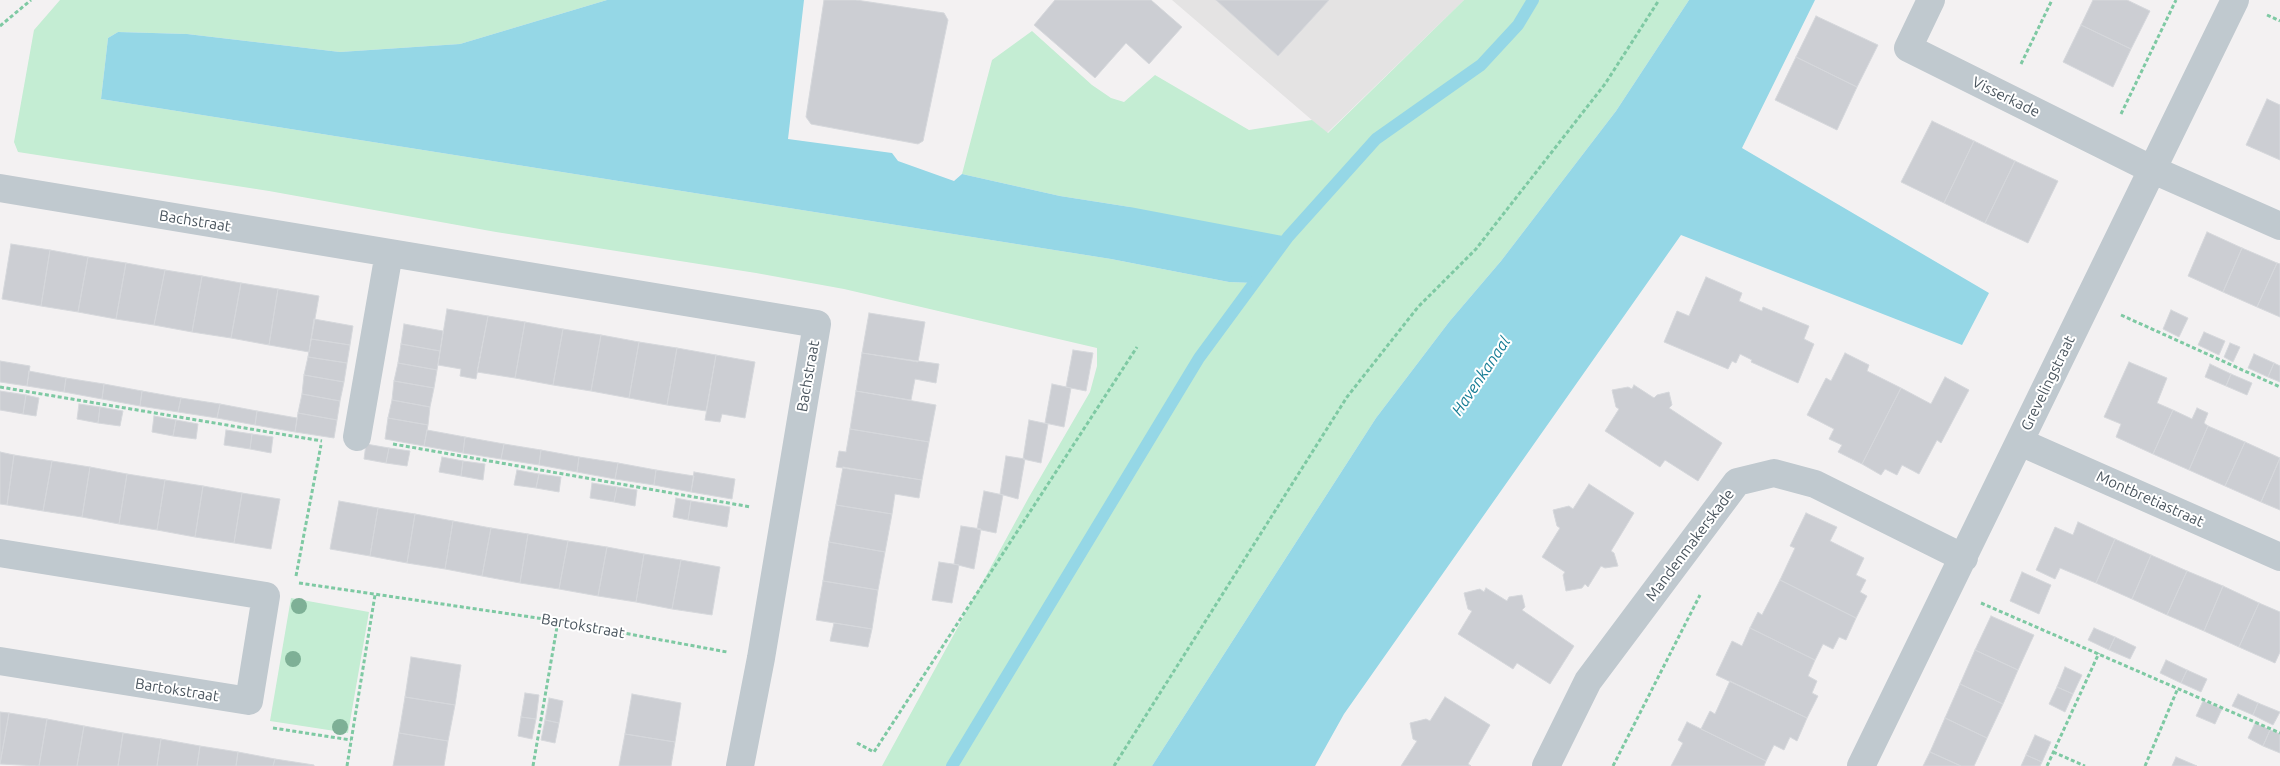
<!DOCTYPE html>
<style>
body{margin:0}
canvas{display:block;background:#f3f1f2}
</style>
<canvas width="2280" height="766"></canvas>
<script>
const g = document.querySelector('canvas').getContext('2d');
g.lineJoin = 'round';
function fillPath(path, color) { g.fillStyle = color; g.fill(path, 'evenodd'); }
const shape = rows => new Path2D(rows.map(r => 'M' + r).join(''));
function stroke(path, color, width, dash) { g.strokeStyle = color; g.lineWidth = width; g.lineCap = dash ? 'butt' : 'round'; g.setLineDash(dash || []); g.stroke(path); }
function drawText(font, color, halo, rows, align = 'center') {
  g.font = font + ' Ubuntu,sans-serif'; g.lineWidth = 4; g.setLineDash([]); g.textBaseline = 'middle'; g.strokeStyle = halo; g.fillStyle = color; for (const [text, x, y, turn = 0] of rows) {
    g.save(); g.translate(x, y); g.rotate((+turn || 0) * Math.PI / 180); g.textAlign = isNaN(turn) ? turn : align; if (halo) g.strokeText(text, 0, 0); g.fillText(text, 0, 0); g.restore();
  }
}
fillPath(shape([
 [1172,0,1464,0,1327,133]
]), '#e4e3e3');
fillPath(shape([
 [60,0,607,0,460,44,340,52,187,34,118,32,108,38,101,99,1111,259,1229,282,1253,283,1130,207,1060,196,962,174,992,60,1032,31,1092,85,1111,98,1124,102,1155,75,1249,130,1312,120,1328,133,1464,0,1689,0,1616,111,1501,261,1449,322,1376,418,1152,766,882,766,1029,497,1090,392,1097,366,1097,348,844,289,756,273,496,232,269,191,18,152,14,142,34,30],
 [291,598,369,612,348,733,270,721]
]), '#c4edd3');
fillPath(shape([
 [607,0,804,0,788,139,892,153,898,161,954,181,962,174,1060,196,1130,207,1288,237,1253,283,1229,282,1111,259,101,99,108,38,118,32,187,34,340,52,460,44],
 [1689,0,1815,0,1742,148,1989,293,1962,345,1681,235,1344,714,1315,766,1152,766,1376,418,1449,322,1501,261,1616,111]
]), '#95d7e6');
stroke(shape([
 [952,766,1199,358,1288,237,1376,139,1481,65,1518,25,1533,0]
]), '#95d7e6', 12);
const building = shape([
 [824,0,856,0,944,13,948,20,923,141,918,144,811,124,806,117,824,0],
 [1055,0,1151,0,1182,27,1149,64,1126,43,1095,78,1034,25,1055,0],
 [1216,0,1329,0,1278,56,1216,0],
 [2093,0,2127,0,2150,11,2131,49,2081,25,2093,0],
 [1816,16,1878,45,1857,87,1796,57,1816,16],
 [2081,25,2131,49,2113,87,2063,62,2081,25],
 [1796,57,1857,87,1837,130,1775,100,1796,57],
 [2267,99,2280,105,2280,160,2246,145,2267,99],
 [1932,121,1974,141,1944,203,1901,182,1932,121],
 [1974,141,2015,161,1985,223,1944,203,1974,141],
 [2015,161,2058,181,2028,243,1985,223,2015,161],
 [2207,232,2242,248,2223,292,2188,276,2207,232],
 [11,244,50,250,41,306,2,299,11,244],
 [2242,248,2277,263,2257,307,2223,292,2242,248],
 [50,250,88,257,78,312,41,306,50,250],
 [88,257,126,263,116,319,78,312,88,257],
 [126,263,165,270,154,325,116,319,126,263],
 [2277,263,2280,264,2280,317,2257,307,2277,263],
 [165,270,202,276,192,332,154,325,165,270],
 [202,276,241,283,231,338,192,332,202,276],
 [1706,277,1742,293,1739,301,1762,311,1763,307,1809,326,1804,339,1814,344,1798,383,1751,362,1752,360,1740,354,1736,363,1732,361,1728,369,1664,342,1677,311,1689,316,1706,277],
 [241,283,278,289,269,345,231,338,241,283],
 [278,289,319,296,309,352,269,345,278,289],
 [447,309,488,316,476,379,460,376,461,369,438,365,447,309],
 [2171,310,2188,318,2179,337,2163,329,2171,310],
 [869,313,925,322,918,362,862,353,869,313],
 [488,316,525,322,515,378,477,372,488,316],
 [314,319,353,326,350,345,311,339,314,319],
 [525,322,563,329,553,385,515,378,525,322],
 [404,324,443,331,440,351,401,344,404,324],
 [563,329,601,335,591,391,553,385,563,329],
 [2204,332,2225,341,2219,355,2198,345,2204,332],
 [601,335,639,342,629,398,591,391,601,335],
 [311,339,350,345,347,363,308,357,311,339],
 [639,342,677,348,667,405,629,398,639,342],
 [2230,343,2240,347,2233,362,2224,357,2230,343],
 [401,344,440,351,437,370,398,363,401,344],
 [677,348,716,355,706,411,667,405,677,348],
 [1073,350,1093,353,1086,391,1066,387,1073,350],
 [862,353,939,364,936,383,915,379,911,400,856,391,862,353],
 [1845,353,1869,365,1867,371,1901,388,1862,464,1838,452,1842,445,1829,439,1834,429,1807,415,1826,378,1831,381,1845,353],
 [2254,354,2274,363,2268,377,2248,368,2254,354],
 [716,355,755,362,745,418,722,414,720,422,705,420,716,355],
 [308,357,347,363,344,382,304,375,308,357],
 [0,361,30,366,27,386,0,382,0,361],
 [2129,362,2167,378,2157,403,2173,410,2153,454,2116,437,2121,424,2104,417,2129,362],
 [398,363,437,370,434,388,394,381,398,363],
 [2274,363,2280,366,2280,382,2268,377,2274,363],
 [2210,364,2231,374,2226,386,2205,377,2210,364],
 [29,371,66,378,64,392,27,386,29,371],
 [2231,374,2252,383,2247,395,2226,386,2231,374],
 [304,375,344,382,340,401,302,394,304,375],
 [1945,377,1969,390,1941,443,1937,440,1919,474,1902,465,1897,475,1885,469,1881,475,1862,464,1901,388,1931,404,1945,377],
 [66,378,104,384,102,399,64,392,66,378],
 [394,381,434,388,430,407,392,400,394,381],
 [104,384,142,391,140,406,102,399,104,384],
 [1052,384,1071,388,1064,427,1045,423,1052,384],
 [1634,385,1654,398,1657,395,1669,392,1672,405,1669,408,1722,443,1698,481,1665,460,1660,467,1605,431,1619,409,1616,407,1612,390,1628,387,1632,389,1634,385],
 [0,391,26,395,23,414,0,410,0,391],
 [142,391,181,398,178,412,140,406,142,391],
 [856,391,936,405,929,442,850,429,856,391],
 [302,394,340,401,337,420,298,413,302,394],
 [26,395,39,398,36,416,23,414,26,395],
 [181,398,220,404,217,418,178,412,181,398],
 [392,400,430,407,428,425,388,418,392,400],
 [79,404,100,407,98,423,77,419,79,404],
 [220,404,257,411,255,425,217,418,220,404],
 [100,407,123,411,120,426,98,423,100,407],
 [2197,408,2208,413,2204,423,2208,426,2189,470,2153,454,2173,410,2192,419,2197,408],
 [257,411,297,418,295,432,255,425,257,411],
 [298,413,337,420,334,438,295,432,298,413],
 [154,416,176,420,173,436,152,432,154,416],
 [388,418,428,425,424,446,385,439,388,418],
 [176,420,198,424,196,439,173,436,176,420],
 [1029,420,1048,424,1041,463,1023,459,1029,420],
 [2208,426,2245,442,2225,486,2189,470,2208,426],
 [850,429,929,442,922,480,836,467,839,451,846,452,850,429],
 [226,430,252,434,250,449,224,445,226,430],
 [427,430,465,437,463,453,424,446,427,430],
 [252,434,273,437,271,453,250,449,252,434],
 [465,437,504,444,501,459,463,453,465,437],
 [2245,442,2280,458,2261,502,2225,486,2245,442],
 [366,444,389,448,386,463,364,459,366,444],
 [504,444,541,450,539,465,501,459,504,444],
 [389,448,410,451,407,466,386,463,389,448],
 [541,450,579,457,577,472,539,465,541,450],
 [0,452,14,455,7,505,0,504,0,452],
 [14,455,52,461,43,511,7,505,14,455],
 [1006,456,1025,459,1018,499,1000,494,1006,456],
 [442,457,463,461,461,476,439,472,442,457],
 [579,457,618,463,615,479,577,472,579,457],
 [2280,458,2280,510,2261,502,2280,458],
 [52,461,90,467,82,517,43,511,52,461],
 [463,461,485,464,483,480,461,476,463,461],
 [618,463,656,470,654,485,615,479,618,463],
 [90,467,127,474,119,524,82,517,90,467],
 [843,467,922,480,919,498,895,494,892,514,836,505,843,467],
 [517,470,539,474,536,488,514,485,517,470],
 [656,470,694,476,691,492,654,485,656,470],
 [694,472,735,479,732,499,691,492,694,472],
 [127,474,165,480,157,530,119,524,127,474],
 [539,474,561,477,559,492,536,488,539,474],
 [165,480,203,486,195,537,157,530,165,480],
 [592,483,617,487,614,502,590,498,592,483],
 [1589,484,1634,513,1611,551,1614,553,1618,566,1605,568,1601,566,1588,587,1585,584,1582,588,1566,591,1563,575,1565,572,1542,557,1560,528,1557,526,1553,510,1569,506,1573,509,1589,484],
 [203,486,242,493,234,543,195,537,203,486],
 [617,487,637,490,635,506,614,502,617,487],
 [984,491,1003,495,996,533,977,529,984,491],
 [242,493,280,499,271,549,234,543,242,493],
 [676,498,691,501,688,520,673,517,676,498],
 [339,501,378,508,370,556,330,549,339,501],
 [691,501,730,507,727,527,688,520,691,501],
 [836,505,892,514,885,552,829,542,836,505],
 [378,508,415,514,407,563,370,556,378,508],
 [1806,513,1837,527,1830,541,1864,558,1856,575,1866,580,1860,592,1867,596,1856,618,1780,580,1795,548,1790,546,1806,513],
 [415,514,453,521,445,569,407,563,415,514],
 [453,521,491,528,482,576,445,569,453,521],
 [2078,522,2115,539,2096,583,2060,568,2055,579,2036,570,2055,527,2073,535,2078,522],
 [961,526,981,529,974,569,954,564,961,526],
 [491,528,528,534,520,583,482,576,491,528],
 [528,534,568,541,559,589,520,583,528,534],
 [2115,539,2151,555,2132,599,2096,583,2115,539],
 [568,541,607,547,598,596,559,589,568,541],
 [829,542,885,552,878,590,823,581,829,542],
 [607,547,644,554,636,602,598,596,607,547],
 [644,554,681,560,672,609,636,602,644,554],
 [2151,555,2187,571,2167,615,2132,599,2151,555],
 [681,560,720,567,712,615,672,609,681,560],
 [939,562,959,565,952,603,932,600,939,562],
 [2187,571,2223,586,2204,631,2167,615,2187,571],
 [2022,572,2051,585,2039,614,2010,601,2022,572],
 [1780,580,1856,618,1846,640,1839,637,1833,649,1823,644,1815,660,1750,628,1758,612,1762,615,1780,580],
 [823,581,878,590,872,629,816,620,823,581],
 [2223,586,2259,603,2239,647,2204,631,2223,586],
 [1486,588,1507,601,1509,597,1522,595,1525,607,1522,610,1574,646,1550,684,1517,663,1513,669,1458,634,1472,611,1468,609,1464,593,1480,589,1484,592,1486,588],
 [2259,603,2280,612,2280,652,2275,663,2239,647,2259,603],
 [1991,616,2034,635,2018,670,1975,650,1991,616],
 [834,623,872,629,868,647,830,641,834,623],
 [1750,628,1815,660,1808,676,1817,681,1812,693,1818,696,1807,718,1716,675,1732,641,1742,646,1750,628],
 [2094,628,2115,637,2109,650,2088,640,2094,628],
 [2115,637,2136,647,2130,659,2109,650,2115,637],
 [1975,650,2018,670,2003,704,1960,684,1975,650],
 [411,657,461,665,455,705,405,697,411,657],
 [2166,660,2187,670,2181,683,2160,673,2166,660],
 [2065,667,2082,675,2073,694,2057,687,2065,667],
 [2187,670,2207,679,2201,692,2181,683,2187,670],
 [1730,681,1807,718,1797,741,1790,737,1784,750,1774,745,1766,761,1701,729,1710,711,1715,714,1730,681],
 [1960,684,2003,704,1987,738,1945,718,1960,684],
 [2057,687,2073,694,2065,712,2049,704,2057,687],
 [525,693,539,695,536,719,521,717,525,693],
 [632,694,681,703,675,742,625,734,632,694],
 [2238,694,2258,703,2253,715,2232,706,2238,694],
 [405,697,455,705,448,741,399,733,405,697],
 [1445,697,1490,725,1468,764,1471,766,1401,766,1417,741,1413,739,1410,723,1426,719,1430,721,1445,697],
 [549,698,563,701,559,723,545,720,549,698],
 [2203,701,2222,709,2215,724,2196,716,2203,701],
 [2258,703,2280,712,2273,725,2253,715,2258,703],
 [0,712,9,713,0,764,0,712],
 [9,713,47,719,39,766,0,764,9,713],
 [521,717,536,719,532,739,518,736,521,717],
 [1945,718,1987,738,1974,766,1961,766,1930,752,1945,718],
 [47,719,84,726,77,766,39,766,47,719],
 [545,720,559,723,555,743,541,740,545,720],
 [1687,722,1766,761,1764,766,1671,766,1683,743,1678,740,1687,722],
 [2255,723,2270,730,2263,746,2248,738,2255,723],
 [84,726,123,733,118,766,77,766,84,726],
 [2270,730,2280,734,2280,753,2263,746,2270,730],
 [123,733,161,739,157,766,118,766,123,733],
 [399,733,448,741,444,766,393,766,399,733],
 [625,734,675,742,671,766,619,766,625,734],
 [2035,735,2051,742,2042,762,2026,755,2035,735],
 [161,739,200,746,197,766,157,766,161,739],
 [200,746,238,752,236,766,197,766,200,746],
 [238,752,275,759,273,766,236,766,238,752],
 [1930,752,1961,766,1923,766,1930,752],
 [2026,755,2042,762,2040,766,2021,766,2026,755],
 [2176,757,2197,766,2172,766,2176,757],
 [275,759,314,765,314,766,273,766,275,759]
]);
fillPath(building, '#ccced3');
stroke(building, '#d6d8dc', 1);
stroke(shape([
 [2267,15,2280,21],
 [0,26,31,0],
 [2021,64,2052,0],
 [2121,114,2176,0],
 [2121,315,2280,387],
 [0,387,322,441],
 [393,444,751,507],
 [296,576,321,445],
 [299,583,558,621,727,652],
 [1981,603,2280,733],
 [273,728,351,740],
 [857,743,874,752,1137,347],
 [2053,752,2085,766],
 [347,766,375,595],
 [533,766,558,621],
 [1114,766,1347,397,1418,307,1476,249,1605,84,1659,0],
 [1613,766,1700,595],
 [2047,766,2099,653],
 [2145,766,2178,688]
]), '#7ec9a3', 3, [4, 2.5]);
stroke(shape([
 [1931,0,1908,48,2151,169,2280,226],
 [0,188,817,324,761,658,740,766],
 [357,437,389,253],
 [2020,442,2280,557],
 [0,553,266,596,249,701,0,661],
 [1546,766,1588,681,1737,482,1774,473,1815,484,1964,558],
 [1861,766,2235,0]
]), '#c0c9cf', 28);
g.fillStyle = '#7eb096';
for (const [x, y] of [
 [299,606],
 [293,659],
 [340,727]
]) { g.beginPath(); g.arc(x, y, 8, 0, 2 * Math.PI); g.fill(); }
drawText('15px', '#4a555e', '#fff', [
 ["Visserkade",2006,97,26],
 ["Bachstraat",195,221,9],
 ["Bachstraat",808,376,-80],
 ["Grevelingstraat",2048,383,-64],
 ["Montbretiastraat",2150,499,24],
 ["Mandenmakerskade",1690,545,-53],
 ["Bartokstraat",583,626,10],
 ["Bartokstraat",177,690,9]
]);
drawText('italic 16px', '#167d95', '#fff', [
 ["Havenkanaal",1481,376,-56]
]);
</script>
